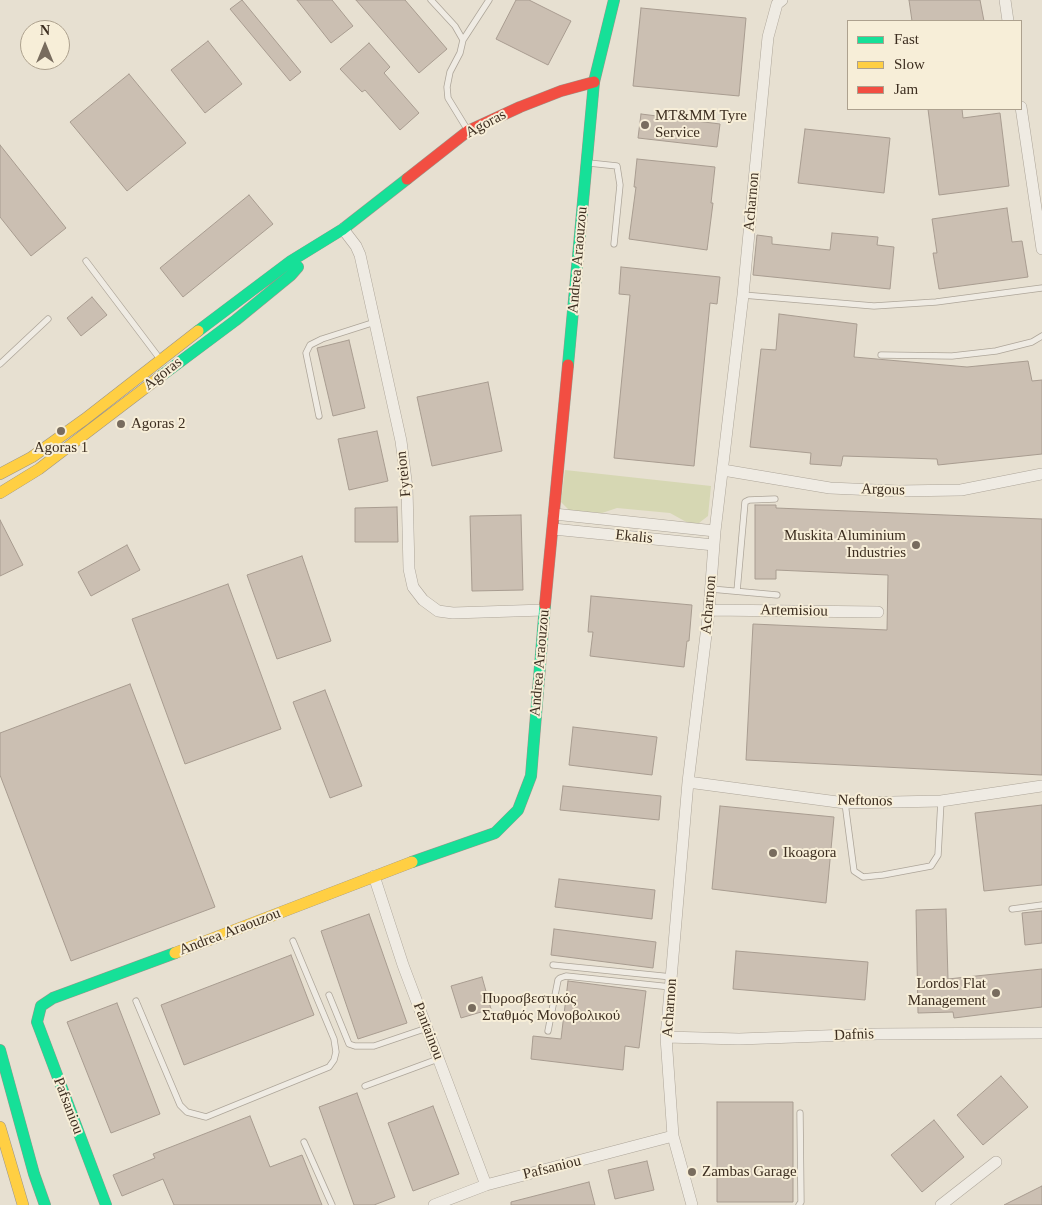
<!DOCTYPE html>
<meta charset="utf-8">
<style>
body{margin:0}
#map{position:relative;width:1042px;height:1205px;overflow:hidden;background:#e7e0d1;font-family:Georgia,serif}
canvas{display:block}
.legend{position:absolute;left:847px;top:20px;width:175px;height:90px;box-sizing:border-box;background:#f7eed8;border:1px solid #ada18e;margin:0;padding:6px 9px;list-style:none;font-size:15px;color:#3d2e20}
.legend li{display:flex;align-items:center;gap:10px;height:25px}
.legend b{width:25px;border:1px solid #ada18e}
.north{position:absolute;left:20px;top:20px;width:50px;height:50px;box-sizing:border-box;background:#f7eed8;border:1px solid #ada18e;border-radius:50%;rotate:0deg;font-size:14px;font-weight:700;line-height:20px;text-align:center;color:#3d2e20}
.north::after{content:'';display:block;margin:auto;width:18px;height:22px;background:#786c5e;clip-path:polygon(50% 0,100% 100%,50% 72%,0 100%)}
</style>
<div id="map">
<canvas width="1042" height="1205"></canvas>
<ul class="legend">
<li><b style="height:6px;background:#16e098"></b>Fast</li>
<li><b style="height:6px;background:#ffcf43"></b>Slow</li>
<li><b style="height:6px;background:#f24e42"></b>Jam</li>
</ul>
<div class="north">N</div>
</div>
<script>
const g = document.querySelector('canvas').getContext('2d');
g.lineJoin = 'round';
function fillPath(path, color) { g.fillStyle = color; g.fill(path, 'evenodd'); }
const shape = rows => new Path2D(rows.map(r => 'M' + r).join(''));
function stroke(path, color, width, dash) { g.strokeStyle = color; g.lineWidth = width; g.lineCap = dash ? 'butt' : 'round'; g.setLineDash(dash || []); g.stroke(path); }
function drawText(font, color, halo, rows, align = 'center') {
  g.font = font + ' Georgia,serif'; g.lineWidth = 4; g.setLineDash([]); g.textBaseline = 'middle'; g.strokeStyle = halo; g.fillStyle = color; for (const [text, x, y, turn = 0] of rows) {
    g.save(); g.translate(x, y); g.rotate((+turn || 0) * Math.PI / 180); g.textAlign = isNaN(turn) ? turn : align; if (halo) g.strokeText(text, 0, 0); g.fillText(text, 0, 0); g.restore();
  }
}
fillPath(shape([
 [565,470,711,486,708,516,699,523,690,524,670,513,617,508,602,513,570,511,561,502]
]), '#d6d7b3');
const building = shape([
 [242,0,301,72,290,81,230,9,242,0],
 [297,0,332,0,353,26,331,43,297,0],
 [356,0,405,0,447,49,419,73,356,0],
 [516,0,529,0,571,21,548,65,496,39,516,0],
 [909,0,980,0,984,21,912,21,909,0],
 [641,8,746,18,739,96,633,86,641,8],
 [208,41,242,84,205,113,171,70,208,41],
 [369,43,390,67,384,73,419,113,400,130,365,90,362,92,340,69,369,43],
 [129,74,186,143,127,191,70,122,129,74],
 [928,109,962,109,963,118,1000,113,1009,186,939,195,928,109],
 [641,114,720,124,717,147,638,138,641,114],
 [805,129,890,138,884,193,798,183,805,129],
 [0,145,66,228,31,256,0,217,0,145],
 [637,159,715,167,711,203,713,203,707,250,629,239,636,187,634,187,637,159],
 [249,195,273,224,183,297,160,268,249,195],
 [1007,208,1012,242,1022,241,1028,277,939,289,933,253,937,253,932,219,1007,208],
 [832,233,878,237,877,245,894,247,890,289,753,275,757,235,772,237,772,244,830,250,832,233],
 [621,267,720,277,717,304,710,303,694,466,614,458,630,295,619,294,621,267],
 [92,297,107,315,81,336,67,318,92,297],
 [779,314,857,324,854,357,967,367,1028,361,1032,381,1042,380,1042,454,938,465,937,459,843,456,841,466,810,464,811,453,750,447,761,349,776,350,779,314],
 [349,340,365,408,333,416,317,348,349,340],
 [488,382,502,451,432,466,417,397,488,382],
 [377,431,388,481,349,490,338,439,377,431],
 [755,505,776,505,776,508,1042,519,1042,775,746,760,753,624,887,630,888,575,776,570,776,579,755,579,755,505],
 [397,507,398,542,355,542,355,508,397,507],
 [521,515,523,590,472,591,470,516,521,515],
 [0,520,23,565,0,576,0,520],
 [127,545,140,570,91,596,78,572,127,545],
 [302,556,331,641,277,659,247,575,302,556],
 [228,584,281,729,185,764,132,619,228,584],
 [591,596,692,605,689,641,687,641,684,667,590,656,593,632,588,632,591,596],
 [130,684,215,907,71,961,0,775,0,733,130,684],
 [325,690,362,786,330,798,293,702,325,690],
 [573,727,657,737,652,775,569,765,573,727],
 [563,786,661,796,659,820,560,810,563,786],
 [1042,805,1042,885,984,891,975,813,1042,805],
 [720,806,834,817,826,903,712,889,720,806],
 [559,879,655,890,652,919,555,907,559,879],
 [946,909,948,979,1042,969,1042,1007,954,1018,953,1012,918,1013,916,910,946,909],
 [1042,911,1042,943,1025,945,1022,913,1042,911],
 [369,914,407,1023,358,1039,321,931,369,914],
 [554,929,656,942,653,968,551,955,554,929],
 [736,951,868,962,865,1000,733,989,736,951],
 [291,955,314,1015,184,1065,161,1005,291,955],
 [482,977,491,1009,461,1018,451,986,482,977],
 [568,981,646,991,639,1048,625,1046,623,1070,531,1059,533,1036,561,1039,568,981],
 [117,1003,160,1114,111,1133,67,1022,117,1003],
 [1001,1076,1028,1107,983,1145,957,1115,1001,1076],
 [357,1093,395,1197,374,1205,354,1205,319,1107,357,1093],
 [717,1102,793,1102,793,1202,717,1202,717,1102],
 [433,1106,459,1174,413,1191,388,1123,433,1106],
 [250,1116,270,1167,302,1155,322,1205,174,1205,163,1179,122,1196,113,1175,155,1158,153,1154,250,1116],
 [934,1120,964,1157,922,1192,891,1155,934,1120],
 [647,1161,654,1190,615,1199,608,1170,647,1161],
 [589,1182,595,1205,511,1205,511,1202,589,1182],
 [1042,1186,1042,1205,1004,1205,1042,1186]
]);
fillPath(building, '#cbbfb2');
stroke(building, '#a89c90', 1);
const lane = shape([
 [431,0,455,26,463,40,460,53,450,72,447,87,448,98,467,129],
 [463,40,489,0],
 [589,163,617,166,620,185,614,244],
 [86,261,160,359],
 [743,295,874,306,936,302,1042,288],
 [881,355,952,356,996,351,1032,342,1042,336],
 [0,364,48,319],
 [319,416,306,353,310,345,322,339,375,322],
 [711,589,777,595],
 [737,591,745,502,749,500,775,499],
 [845,803,854,871,863,877,883,875,931,866,938,855,941,801],
 [1012,909,1042,905],
 [553,965,672,977],
 [329,995,349,1044,355,1046,374,1046,427,1028],
 [136,1001,180,1105,187,1112,206,1117,329,1067,334,1060,336,1052,334,1039,293,941],
 [548,1031,558,980,560,978,566,976,671,987],
 [365,1086,438,1059],
 [304,1142,332,1205],
 [799,1205,801,1202,800,1113]
]);
const street = shape([
 [1005,0,1008,21],
 [1021,107,1042,249],
 [343,229,356,246,360,255,401,441,407,488,409,569,413,587,423,600,438,611,453,613,544,610],
 [723,470,830,488,898,491,961,490,1042,474],
 [554,514,715,531],
 [553,529,714,545],
 [709,610,878,612],
 [688,782,845,803,941,801,1042,786],
 [374,876,403,965,486,1185],
 [666,1037,739,1039,877,1034,1042,1033],
 [434,1205,486,1185,673,1136],
 [692,1205,673,1136,666,1037,688,782,709,610,715,531,743,295,768,37,777,4,782,0],
 [941,1205,996,1162]
]);
const fast = shape([
 [198,331,291,261,343,229,407,179],
 [568,365,594,82,614,0],
 [161,376,236,320,291,275,298,267],
 [412,862,495,833,518,810,531,776,545,605],
 [0,1050,34,1174,45,1205],
 [106,1205,37,1022,41,1006,53,998,175,953]
]);
const slow = shape([
 [0,474,32,457,85,419,198,331],
 [0,493,39,469,161,376],
 [175,953,412,862],
 [0,1127,23,1205]
]);
const jam = shape([
 [407,179,468,131,520,107,561,91,594,82],
 [545,605,568,365]
]);
stroke(lane, '#ada599', 7);
stroke(street, '#ada599', 12);
stroke(fast, '#9c958a', 12);
stroke(slow, '#9c958a', 12);
stroke(jam, '#9c958a', 12);
stroke(lane, '#efebe3', 5.5);
stroke(street, '#efebe3', 11);
stroke(fast, '#16e098', 11);
stroke(slow, '#ffcf43', 11);
stroke(jam, '#f24e42', 11);
for (const [x, y, r, color] of [
 [645,125,5,"#786c5e"],
 [121,424,5,"#786c5e"],
 [61,431,5,"#786c5e"],
 [916,545,5,"#786c5e"],
 [773,853,5,"#786c5e"],
 [996,993,5,"#786c5e"],
 [472,1008,5,"#786c5e"],
 [692,1172,5,"#786c5e"]
]) { const dot = new Path2D(); dot.arc(x, y, r, 0, 2 * Math.PI); g.fillStyle = color; g.fill(dot); stroke(dot, '#f7eed8', 2); }
drawText('15px', '#3d2e20', '#f7eed8', [
 ["MT&MM Tyre",655,116],
 ["Service",655,133],
 ["Agoras 2",131,424],
 ["Agoras 1",61,448,"center"],
 ["Muskita Aluminium",906,536,"right"],
 ["Industries",906,553,"right"],
 ["Ikoagora",783,853],
 ["Lordos Flat",986,984,"right"],
 ["Management",986,1001,"right"],
 ["Πυροσβεστικός",482,999],
 ["Σταθμός Μονοβολικού",482,1016],
 ["Zambas Garage",702,1172]
], 'left');
drawText('15px', '#3d2e20', '#f7eed8', [
 ["Agoras",486,124,-28],
 ["Acharnon",752,202,-85],
 ["Andrea Araouzou",578,260,-85],
 ["Agoras",163,374,-38],
 ["Fyteion",404,474,-96],
 ["Argous",883,490,2],
 ["Ekalis",634,537,6],
 ["Acharnon",709,605,-85],
 ["Artemisiou",794,611,1],
 ["Andrea Araouzou",540,663,-85],
 ["Neftonos",865,801,1],
 ["Andrea Araouzou",230,932,-21],
 ["Acharnon",670,1008,-86],
 ["Pantainou",428,1031,69],
 ["Dafnis",854,1035,-2],
 ["Pafsaniou",68,1106,69],
 ["Pafsaniou",552,1168,-14]
]);
</script>
